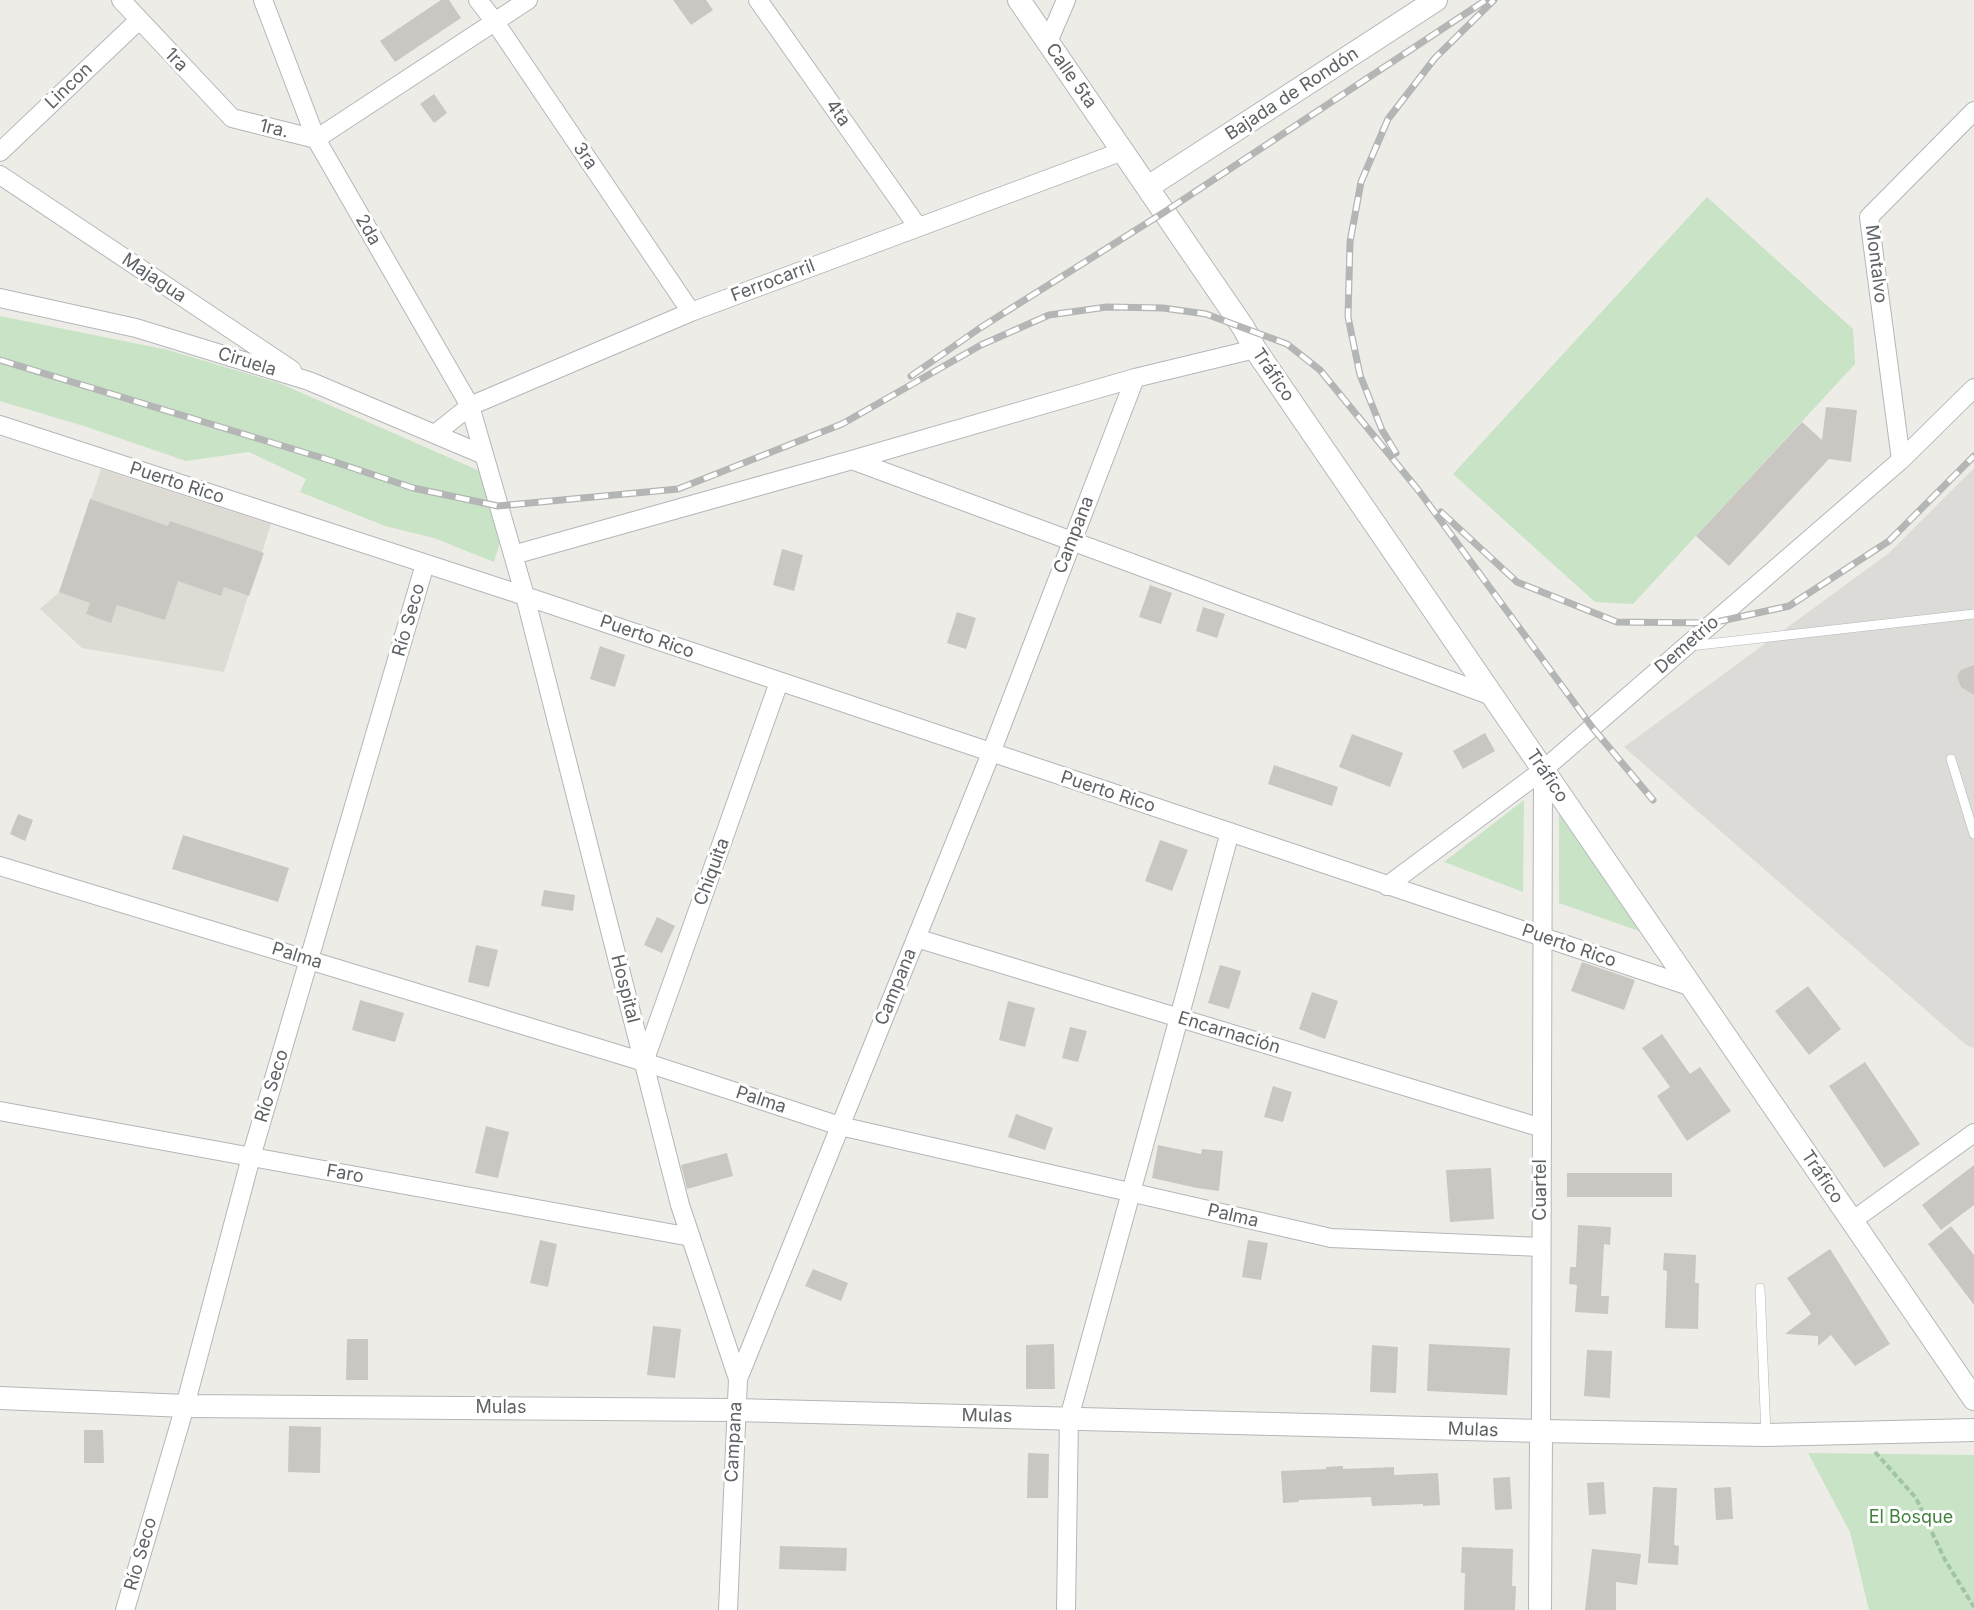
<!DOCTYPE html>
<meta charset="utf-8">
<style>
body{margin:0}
canvas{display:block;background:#eeece6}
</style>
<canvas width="1974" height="1610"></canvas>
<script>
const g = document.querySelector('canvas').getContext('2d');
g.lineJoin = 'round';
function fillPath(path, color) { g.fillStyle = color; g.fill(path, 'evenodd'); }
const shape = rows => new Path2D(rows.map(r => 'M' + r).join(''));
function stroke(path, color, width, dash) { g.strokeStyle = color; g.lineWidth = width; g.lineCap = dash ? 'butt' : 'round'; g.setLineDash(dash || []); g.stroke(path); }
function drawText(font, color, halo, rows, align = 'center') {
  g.font = font + ' Inter,sans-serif'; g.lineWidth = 6; g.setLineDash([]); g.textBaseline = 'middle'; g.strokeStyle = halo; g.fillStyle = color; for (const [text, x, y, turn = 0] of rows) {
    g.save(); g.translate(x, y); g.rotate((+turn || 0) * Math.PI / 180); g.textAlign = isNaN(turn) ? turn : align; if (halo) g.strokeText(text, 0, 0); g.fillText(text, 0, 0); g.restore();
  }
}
fillPath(shape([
 [1974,468,1974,1048,1966,1045,1624,747,1889,553]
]), '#dddbd8');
fillPath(shape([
 [101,469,271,524,224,672,82,648,40,609,59,592]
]), '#dedbd5');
fillPath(shape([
 [1707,197,1853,329,1855,364,1633,604,1595,602,1453,474],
 [0,316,168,350,279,383,482,472,501,538,494,562,434,538,385,526,300,492,306,479,249,452,186,461,87,427,0,401],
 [1524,800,1523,892,1444,862],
 [1559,814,1639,931,1559,903],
 [1808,1453,1974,1455,1974,1610,1869,1610,1850,1532]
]), '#c8e3c6');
fillPath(shape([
 [441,0,449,0,461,18,395,62,380,41],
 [673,0,706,0,713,10,691,25],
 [434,94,447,113,434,123,420,104],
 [1826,407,1857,410,1851,462,1829,459,1729,566,1696,536,1802,422,1822,440],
 [90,499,168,526,170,521,264,553,249,596,224,587,221,596,178,581,165,620,117,605,111,623,86,614,90,603,59,592],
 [782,549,803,555,794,591,773,585],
 [1150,585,1172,593,1161,624,1139,617],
 [1203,607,1225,614,1217,638,1196,631],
 [957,612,976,618,966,649,947,643],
 [600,646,625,655,615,687,590,679],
 [1974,665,1974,695,1961,687,1957,676,1961,670],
 [1485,733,1495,751,1463,769,1453,751],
 [1352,734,1403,753,1390,787,1339,767],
 [1274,765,1338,787,1332,806,1268,784],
 [18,814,33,820,25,841,10,834],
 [183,835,289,868,278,902,172,869],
 [1160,840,1188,850,1172,891,1145,881],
 [544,890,575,895,573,911,541,906],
 [657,917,675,926,662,953,644,945],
 [476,945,498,950,489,987,468,982],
 [1582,962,1635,980,1624,1010,1571,991],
 [1220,965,1241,971,1229,1009,1208,1003],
 [1808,986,1841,1029,1809,1055,1775,1011],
 [1312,992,1338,1001,1325,1039,1299,1029],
 [360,1000,404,1013,395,1042,352,1030],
 [1008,1001,1035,1008,1025,1047,999,1040],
 [1070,1027,1087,1031,1078,1062,1062,1058],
 [1662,1034,1690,1074,1700,1067,1731,1111,1687,1141,1657,1096,1670,1087,1642,1048],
 [1865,1062,1920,1144,1884,1168,1829,1086],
 [1273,1086,1292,1092,1283,1122,1264,1117],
 [1016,1114,1053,1128,1045,1150,1008,1137],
 [486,1126,509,1132,498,1178,475,1173],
 [1158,1145,1201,1154,1202,1149,1223,1151,1219,1191,1197,1188,1152,1178],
 [727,1153,733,1176,687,1189,681,1165],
 [1974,1165,1974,1205,1941,1230,1922,1205],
 [1491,1168,1494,1219,1450,1222,1446,1170],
 [1567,1173,1672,1173,1672,1197,1567,1197],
 [1578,1225,1611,1227,1610,1245,1604,1244,1601,1296,1609,1296,1608,1314,1575,1312,1577,1285,1569,1284,1570,1267,1576,1267],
 [1951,1226,1974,1255,1974,1305,1928,1244],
 [540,1240,557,1244,548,1287,530,1283],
 [1248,1240,1268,1243,1261,1280,1242,1277],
 [1830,1249,1890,1344,1855,1366,1831,1335,1818,1346,1818,1336,1785,1334,1811,1314,1787,1278],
 [1664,1253,1696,1255,1695,1283,1699,1283,1698,1329,1665,1328,1667,1271,1663,1270],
 [813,1269,848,1283,841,1301,805,1286],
 [653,1326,681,1329,675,1378,647,1375],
 [347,1339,368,1339,368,1380,346,1380],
 [1054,1344,1055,1389,1026,1389,1026,1345],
 [1429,1344,1510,1348,1507,1395,1427,1391],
 [1372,1345,1398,1347,1396,1393,1370,1392],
 [1587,1350,1612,1351,1610,1398,1584,1396],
 [289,1426,321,1427,320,1473,288,1472],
 [84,1430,103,1430,104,1463,84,1463],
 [1028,1453,1049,1454,1048,1498,1027,1498],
 [1343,1466,1343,1469,1394,1467,1394,1475,1438,1473,1440,1505,1423,1506,1423,1504,1372,1506,1371,1497,1299,1500,1299,1502,1283,1503,1281,1471,1326,1469,1326,1467],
 [1510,1477,1512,1509,1495,1510,1493,1478],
 [1604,1482,1606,1514,1589,1515,1587,1483],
 [1653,1487,1677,1488,1674,1545,1679,1546,1678,1565,1648,1563],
 [1731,1487,1733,1519,1716,1520,1714,1488],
 [780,1546,847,1548,846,1571,779,1569],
 [1462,1547,1513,1549,1512,1586,1516,1586,1515,1610,1464,1610,1465,1573,1461,1573],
 [1592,1549,1641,1554,1637,1585,1616,1582,1616,1610,1585,1610]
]), '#cac7c3');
const service = shape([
 [1690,646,1974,614],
 [1951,759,1974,834],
 [1760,1288,1766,1435]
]);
const minor = shape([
 [121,0,232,118,316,139,528,0],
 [263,0,316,139,470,406,525,596,680,1205,738,1379],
 [478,0,495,22,691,312],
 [758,0,918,227],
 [1048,42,1066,0],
 [0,152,139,20],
 [0,175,292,370],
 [0,298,136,328,309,381,484,455],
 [0,425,525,596,1692,987],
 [435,434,470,406,691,312,1123,151],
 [852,460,1492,696],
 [1901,460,1869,217,1974,111],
 [513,555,852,460,1135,378,1255,349],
 [0,866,644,1062,840,1126,1331,1238,1541,1247],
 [1387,886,1543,770,1901,460,1974,388],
 [916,938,1542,1128],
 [644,1062,779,682],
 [0,1111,691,1237],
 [1852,1221,1974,1133],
 [1541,1431,1543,770],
 [125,1610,185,1406,251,1157,425,564],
 [728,1610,738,1379,991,753,1135,378],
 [1066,1610,1069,1418,1230,832]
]);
const tertiary = shape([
 [1019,0,1243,327,1255,349,1974,1399],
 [1148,187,1436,0],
 [0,1398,185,1406,735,1410,1541,1431,1766,1435,1974,1430],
 [1540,1610,1541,1431]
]);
stroke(service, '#b3b6ba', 10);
stroke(minor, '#b3b6ba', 20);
stroke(tertiary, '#b3b6ba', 24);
stroke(shape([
 [1875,1452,1916,1498,1945,1560,1974,1607]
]), '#9fc4a7', 4, [6, 3]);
stroke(service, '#fff', 9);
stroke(minor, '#fff', 18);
stroke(tertiary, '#fff', 22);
const rail = shape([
 [0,360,329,460,413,488,498,506,678,489,842,424,981,345,1049,315,1107,307,1163,308,1206,314,1287,344,1320,370,1419,491,1592,727,1653,800],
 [911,376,980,328,1163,213,1486,0],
 [1396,453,1382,430,1360,375,1348,317,1350,242,1361,182,1388,119,1435,58,1494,0],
 [1441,512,1517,582,1617,622,1712,623,1789,606,1889,541,1974,456]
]);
stroke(rail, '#b4b5b5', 7);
stroke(rail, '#fff', 4.5, [14]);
drawText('18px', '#5e6265', '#fff', [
 ["1ra",176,60,46],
 ["Calle 5ta",1071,76,55],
 ["Lincon",69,86,-44],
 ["Bajada de Rondón",1292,94,-33],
 ["4ta",838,113,55],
 ["1ra.",274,129,14],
 ["3ra",585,156,56],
 ["2da",368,230,60],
 ["Montalvo",1876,264,83],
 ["Majagua",154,278,34],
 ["Ferrocarril",773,281,-21],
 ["Ciruela",247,362,17],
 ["Tráfico",1273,375,56],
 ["Puerto Rico",177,483,18],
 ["Campana",1074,535,-69],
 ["Río Seco",409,620,-74],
 ["Puerto Rico",647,637,19],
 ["Demetrio",1687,645,-41],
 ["Tráfico",1547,776,56],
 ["Puerto Rico",1108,792,18],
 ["Chiquita",712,872,-70],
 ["Puerto Rico",1569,946,19],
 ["Palma",297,956,17],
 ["Campana",896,987,-68],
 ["Hospital",625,989,76],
 ["Encarnación",1229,1033,17],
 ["Río Seco",272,1086,-73],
 ["Palma",761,1100,18],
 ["Faro",345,1174,10],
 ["Tráfico",1822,1177,56],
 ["Cuartel",1541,1190,-90],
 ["Palma",1233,1216,13],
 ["Mulas",501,1408],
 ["Mulas",987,1416,1],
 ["Mulas",1473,1430,2],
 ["Campana",734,1442,-87],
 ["Río Seco",141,1554,-74]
]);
drawText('18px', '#41833f', '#fff', [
 ["El Bosque",1911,1518]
]);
</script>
